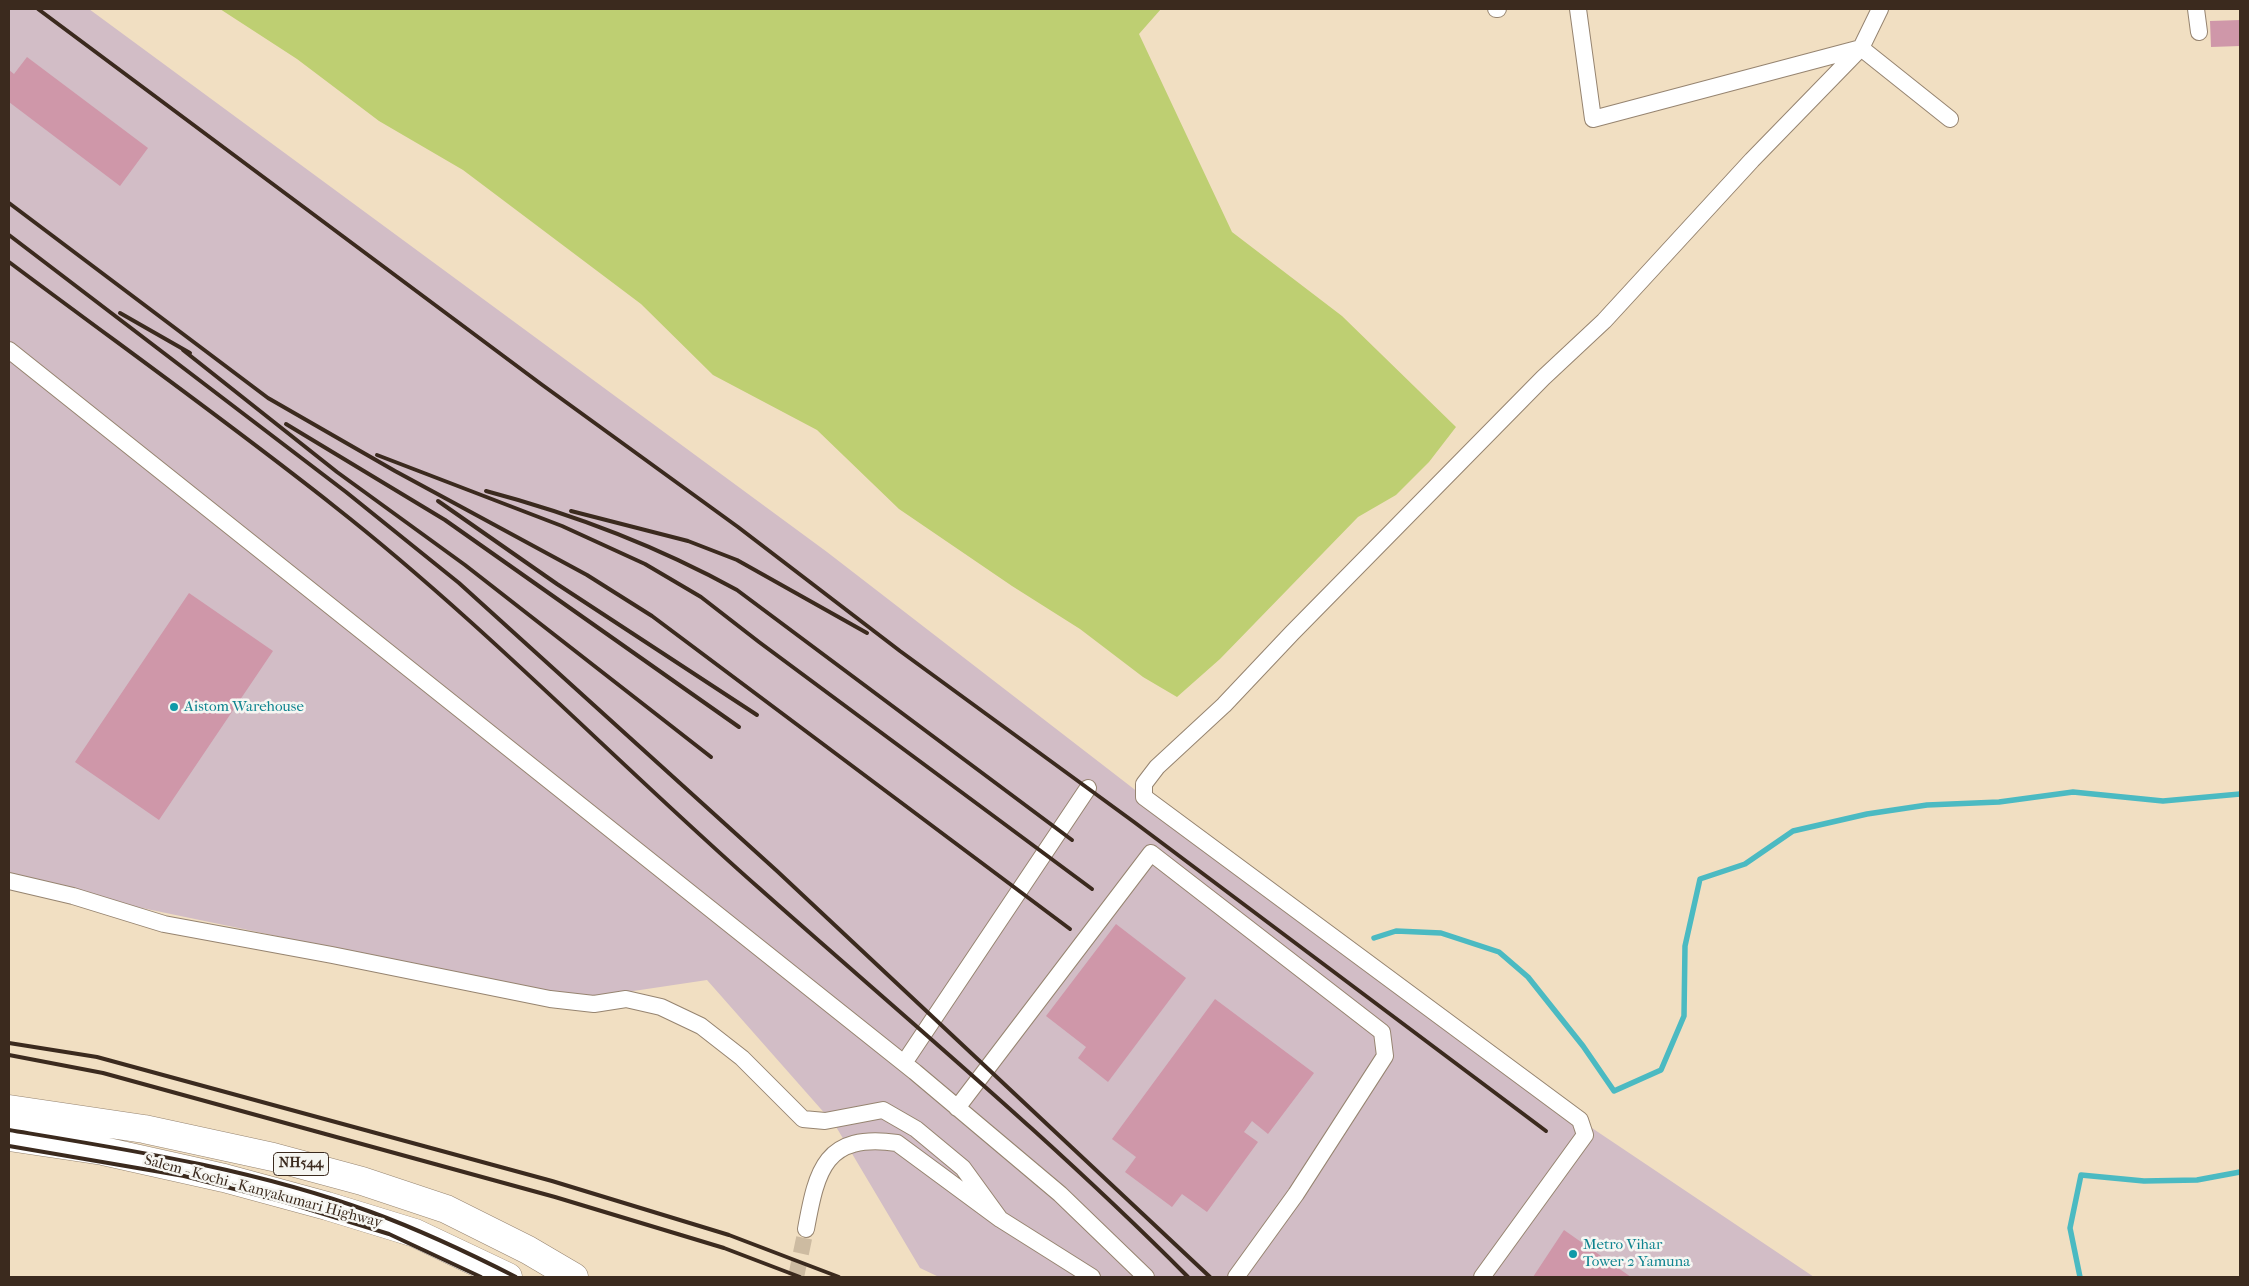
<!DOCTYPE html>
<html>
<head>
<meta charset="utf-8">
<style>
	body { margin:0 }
	#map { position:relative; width:2249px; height:1286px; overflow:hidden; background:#f1dfc2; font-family:"IM FELL French Canon",serif }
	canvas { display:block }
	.frame { position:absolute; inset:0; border:10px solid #3b2a1e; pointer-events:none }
</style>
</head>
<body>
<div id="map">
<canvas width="2249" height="1286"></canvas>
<div class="frame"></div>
</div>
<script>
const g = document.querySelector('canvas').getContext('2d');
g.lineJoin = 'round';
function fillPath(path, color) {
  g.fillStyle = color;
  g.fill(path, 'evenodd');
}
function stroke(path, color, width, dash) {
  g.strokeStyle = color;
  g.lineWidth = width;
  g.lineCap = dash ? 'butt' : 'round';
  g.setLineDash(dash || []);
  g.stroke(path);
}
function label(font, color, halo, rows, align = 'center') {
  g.font = font + ' "IM FELL French Canon",serif';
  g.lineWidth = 5;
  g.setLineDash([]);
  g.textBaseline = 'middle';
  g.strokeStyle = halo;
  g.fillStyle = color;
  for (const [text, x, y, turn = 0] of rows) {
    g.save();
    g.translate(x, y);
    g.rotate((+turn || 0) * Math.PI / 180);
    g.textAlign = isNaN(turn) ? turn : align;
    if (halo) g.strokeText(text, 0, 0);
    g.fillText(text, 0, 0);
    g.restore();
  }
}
const industrial = new Path2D(`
	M 9,9 L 89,9 L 827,552 L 1358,962 L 1580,1120 L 1814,1277 L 939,1277 L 920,1268 L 835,1125 L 707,980 L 580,999 L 89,897 L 9,872 Z`);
const green = new Path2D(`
	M 220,9 L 1161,9 L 1139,34 L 1232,232 L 1342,316 L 1456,427 L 1429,462 L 1396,495 L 1358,517 L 1220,659 L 1177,697 L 1143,677 L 1080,629 L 1012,586 L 899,509 L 817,430 L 713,375 L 641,304 L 463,170 L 379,121 L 297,59 Z`);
const stream = new Path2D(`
	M 1374,938 L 1396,931 L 1441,933 L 1499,952 L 1528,977 L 1583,1046 L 1614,1091 L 1661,1070 L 1684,1016 L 1685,946 L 1700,879 L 1745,864 L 1793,831 L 1867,814 L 1927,805 L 1999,802 L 2073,792 L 2163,801 L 2240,794
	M 2080,1277 L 2070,1228 L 2081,1175 L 2144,1181 L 2197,1180 L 2240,1172`);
const building = new Path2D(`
	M 2240,20 L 2240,46 L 2211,47 L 2210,21 Z
	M 27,57 L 148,148 L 120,186 L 9,102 L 9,70 L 14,74 Z
	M 189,593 L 273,651 L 159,820 L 75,762 Z
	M 1116,924 L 1186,978 L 1108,1082 L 1078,1058 L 1086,1047 L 1046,1016 Z
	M 1215,999 L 1314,1073 L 1268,1134 L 1252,1121 L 1244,1132 L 1258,1142 L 1207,1212 L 1182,1194 L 1172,1207 L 1125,1172 L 1136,1157 L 1112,1139 Z
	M 1564,1230 L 1631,1277 L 1533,1277 Z`);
const minorTunnel = new Path2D(`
	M 796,1277 L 806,1229`);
const minor = new Path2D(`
	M 1496,9 L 1498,9
	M 1578,9 L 1593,119 L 1861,48 L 1950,119
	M 2196,9 L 2199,32
	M 9,350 L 915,1072 L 1060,1194 L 1146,1277
	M 9,881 L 73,896 L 164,924 L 332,955 L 550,999 L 594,1004 L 626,999 L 661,1007 L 701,1026 L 742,1058 L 803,1119 L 825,1121 L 883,1110 L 916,1129 L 963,1168 L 1000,1219
	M 904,1063 L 1088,788
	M 957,1108 L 1151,853 L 1382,1032 L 1385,1056 L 1296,1194 L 1236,1277
	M 806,1229 C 817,1169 825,1133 897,1143 L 1000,1219 L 1092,1277
	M 1482,1277 L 1585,1135 L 1580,1120 L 1144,797 L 1144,784 L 1157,767 L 1224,705 L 1292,633 L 1543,378 L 1604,321 L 1752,160 L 1861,48 L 1880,9`);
const trunk = new Path2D(`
	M 9,1109 L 144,1129 L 273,1157 L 362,1181 L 446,1209 L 528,1250 L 574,1277
	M 9,1137 L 103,1151 L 224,1178 L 327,1206 L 415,1233 L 508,1277`);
const rail = new Path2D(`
	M 38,9 L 541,384 L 738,527 L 900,651 L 1134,822 L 1546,1131
	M 9,203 L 268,398 L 395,471 L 587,575 L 652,616 L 1070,929
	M 9,235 L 346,492 L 459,583 L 777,871 L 1210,1277
	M 9,262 C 117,343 228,422 334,506 C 484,624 616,762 759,888 C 903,1016 1052,1140 1188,1277
	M 120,313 L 190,353
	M 183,350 L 337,472 L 465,565 L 711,757
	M 286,424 L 445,520 L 739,727
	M 377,455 L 562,526 L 645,564 L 701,597 L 759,642 L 1092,889
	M 486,491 C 573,514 657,546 737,590 L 1072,840
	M 438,501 L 557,584 L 757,715
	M 571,511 L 688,541 L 737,560 L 867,633
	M 9,1043 L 97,1057 L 552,1181 L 729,1235 L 839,1277
	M 9,1055 L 103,1073 L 555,1197 L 724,1248 L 800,1277
	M 9,1130 C 130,1150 254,1169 371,1212 C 420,1230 469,1253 516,1277
	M 9,1146 L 184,1176 L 285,1202 L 389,1234 L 481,1277`);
const markers = [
	[174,707,5,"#0f9aa8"],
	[1573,1254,5,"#0f9aa8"]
];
const shields = [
	[301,1164,55]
];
const shieldNames = [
	["NH544",301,1164]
];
const cultureNames = [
	["Aistom Warehouse",184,707],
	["Metro Vihar",1583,1245],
	["Tower 2 Yamuna",1583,1262]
];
const streetNames = [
	["Salem - Kochi - Kanyakumari Highway",263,1192,15]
];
fillPath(industrial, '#d2bdc6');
fillPath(green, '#becf72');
stroke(stream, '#4bbac2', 5.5);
fillPath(building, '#cf97a9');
stroke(minorTunnel, '#cdbba1', 16, [16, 8]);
stroke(minor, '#968470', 18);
stroke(trunk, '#968470', 29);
stroke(minor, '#fff', 16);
stroke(trunk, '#fff', 28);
stroke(rail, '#3b2a1e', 4);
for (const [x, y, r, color] of markers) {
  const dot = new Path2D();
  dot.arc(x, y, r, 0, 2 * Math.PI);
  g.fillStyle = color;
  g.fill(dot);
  stroke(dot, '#f6f6f2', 2);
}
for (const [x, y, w] of shields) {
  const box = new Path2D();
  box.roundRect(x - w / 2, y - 11.5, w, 23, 4);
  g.fillStyle = '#f6f6f2';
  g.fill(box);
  stroke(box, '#3b2a1e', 1);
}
label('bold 14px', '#3b2a1e', null, shieldNames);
label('15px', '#0d838f', '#f6f6f2', cultureNames, 'left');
label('15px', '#3b2a1e', '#f6f6f2', streetNames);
</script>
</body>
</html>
